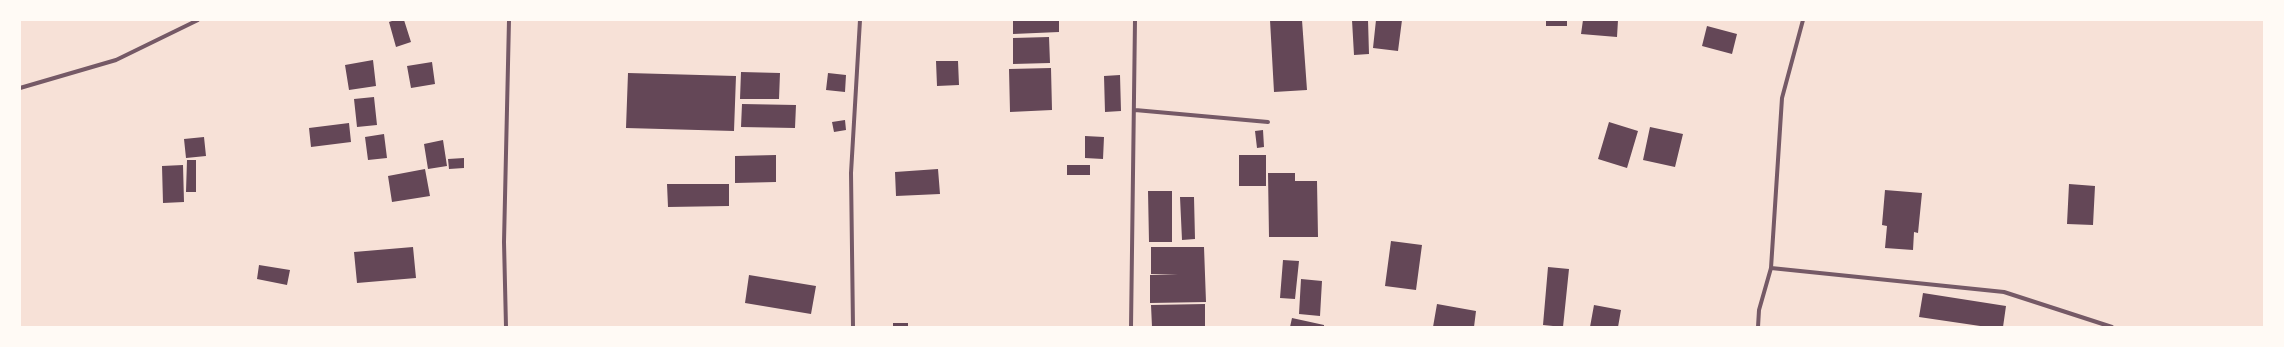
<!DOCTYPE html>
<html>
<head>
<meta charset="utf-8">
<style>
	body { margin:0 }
	#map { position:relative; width:2284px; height:347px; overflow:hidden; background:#f7e1d7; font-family:"PT Sans Narrow",sans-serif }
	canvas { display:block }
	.frame { position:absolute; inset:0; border:21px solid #fffaf5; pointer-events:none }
</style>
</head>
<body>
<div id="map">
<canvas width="2284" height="347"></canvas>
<div class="frame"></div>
</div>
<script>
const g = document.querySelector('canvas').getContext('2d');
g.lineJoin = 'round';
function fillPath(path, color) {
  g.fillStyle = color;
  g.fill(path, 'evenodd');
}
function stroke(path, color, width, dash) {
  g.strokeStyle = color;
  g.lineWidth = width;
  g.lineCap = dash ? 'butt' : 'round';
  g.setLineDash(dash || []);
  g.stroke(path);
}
const building = new Path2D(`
	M 395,20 L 404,20 L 411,42 L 396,47 L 389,22 Z
	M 1013,20 L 1059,20 L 1059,32 L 1013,34 Z
	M 1270,20 L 1302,20 L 1307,90 L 1274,92 Z
	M 1352,20 L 1368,20 L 1369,54 L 1354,55 Z
	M 1376,20 L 1402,20 L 1398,51 L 1373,48 Z
	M 1546,20 L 1567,20 L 1567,26 L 1546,26 Z
	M 1583,20 L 1618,20 L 1617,37 L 1581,34 Z
	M 1707,26 L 1737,34 L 1732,54 L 1702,46 Z
	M 1049,37 L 1050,63 L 1013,64 L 1013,38 Z
	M 373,60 L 376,86 L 349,90 L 345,65 Z
	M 936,61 L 958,61 L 959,85 L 937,86 Z
	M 432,62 L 435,84 L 411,88 L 407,66 Z
	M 1051,68 L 1052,110 L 1010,112 L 1009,69 Z
	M 741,72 L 780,73 L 779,99 L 740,99 Z
	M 628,73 L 736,76 L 734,131 L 626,128 Z
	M 828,73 L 846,75 L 845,92 L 826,90 Z
	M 1120,75 L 1121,111 L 1105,112 L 1104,76 Z
	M 374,97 L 377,125 L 357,127 L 354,99 Z
	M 742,104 L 796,105 L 795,128 L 741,127 Z
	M 845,120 L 846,130 L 834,132 L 832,122 Z
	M 1609,122 L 1638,131 L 1627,168 L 1598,159 Z
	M 349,123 L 351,142 L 311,147 L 309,128 Z
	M 1650,127 L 1683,134 L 1675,167 L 1643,160 Z
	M 1263,130 L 1264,147 L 1257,148 L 1255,131 Z
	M 384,134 L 387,158 L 368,160 L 365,137 Z
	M 1085,136 L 1104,137 L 1103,159 L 1085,158 Z
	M 204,137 L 206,156 L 186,158 L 184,139 Z
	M 443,140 L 447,166 L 428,169 L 424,144 Z
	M 776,155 L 776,182 L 735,183 L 735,156 Z
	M 1239,155 L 1266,155 L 1266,186 L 1239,186 Z
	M 464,158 L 464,168 L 449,169 L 448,159 Z
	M 187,160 L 196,160 L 196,192 L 186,192 Z
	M 183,165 L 184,202 L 163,203 L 162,166 Z
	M 1067,165 L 1090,165 L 1090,175 L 1067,175 Z
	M 425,169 L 430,196 L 392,202 L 388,176 Z
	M 938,169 L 940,194 L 896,196 L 895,172 Z
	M 1268,173 L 1295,173 L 1295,181 L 1317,181 L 1318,237 L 1269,237 Z
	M 667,184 L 729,184 L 729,206 L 668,207 Z
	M 2069,184 L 2095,186 L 2093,225 L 2067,224 Z
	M 1885,190 L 1922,193 L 1918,233 L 1914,232 L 1913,250 L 1885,248 L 1887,226 L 1882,225 Z
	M 1148,191 L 1172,191 L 1172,242 L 1149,242 Z
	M 1180,197 L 1194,197 L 1195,239 L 1182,240 Z
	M 1391,241 L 1422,245 L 1416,290 L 1385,286 Z
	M 413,247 L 416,278 L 357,283 L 354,252 Z
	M 1151,247 L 1204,247 L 1206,302 L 1150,303 L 1150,275 L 1178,274 L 1151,274 Z
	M 1283,260 L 1299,261 L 1295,299 L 1280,298 Z
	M 259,265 L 290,270 L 287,285 L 257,279 Z
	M 1548,267 L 1569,269 L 1563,327 L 1543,325 Z
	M 749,275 L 816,286 L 811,314 L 745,303 Z
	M 1301,279 L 1322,281 L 1320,316 L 1299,314 Z
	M 1923,293 L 2006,306 L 2003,327 L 1987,327 L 1919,317 Z
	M 1205,304 L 1205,327 L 1152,327 L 1151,305 Z
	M 1437,304 L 1476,311 L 1474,327 L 1433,327 Z
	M 1594,305 L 1621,310 L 1618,327 L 1590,327 Z
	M 1292,318 L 1324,325 L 1324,327 L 1290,327 Z
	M 893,323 L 908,323 L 908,327 L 893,327 Z`);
const minor = new Path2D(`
	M 20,88 L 116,60 L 198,20
	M 1135,110 L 1268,122
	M 1771,268 L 1782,98 L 1803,20
	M 506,327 L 504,242 L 509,20
	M 853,327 L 851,173 L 860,20
	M 1131,327 L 1135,20
	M 1758,327 L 1759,310 L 1771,268 L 2004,292 L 2112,327`);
fillPath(building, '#644757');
stroke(minor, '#755966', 4);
</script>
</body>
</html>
